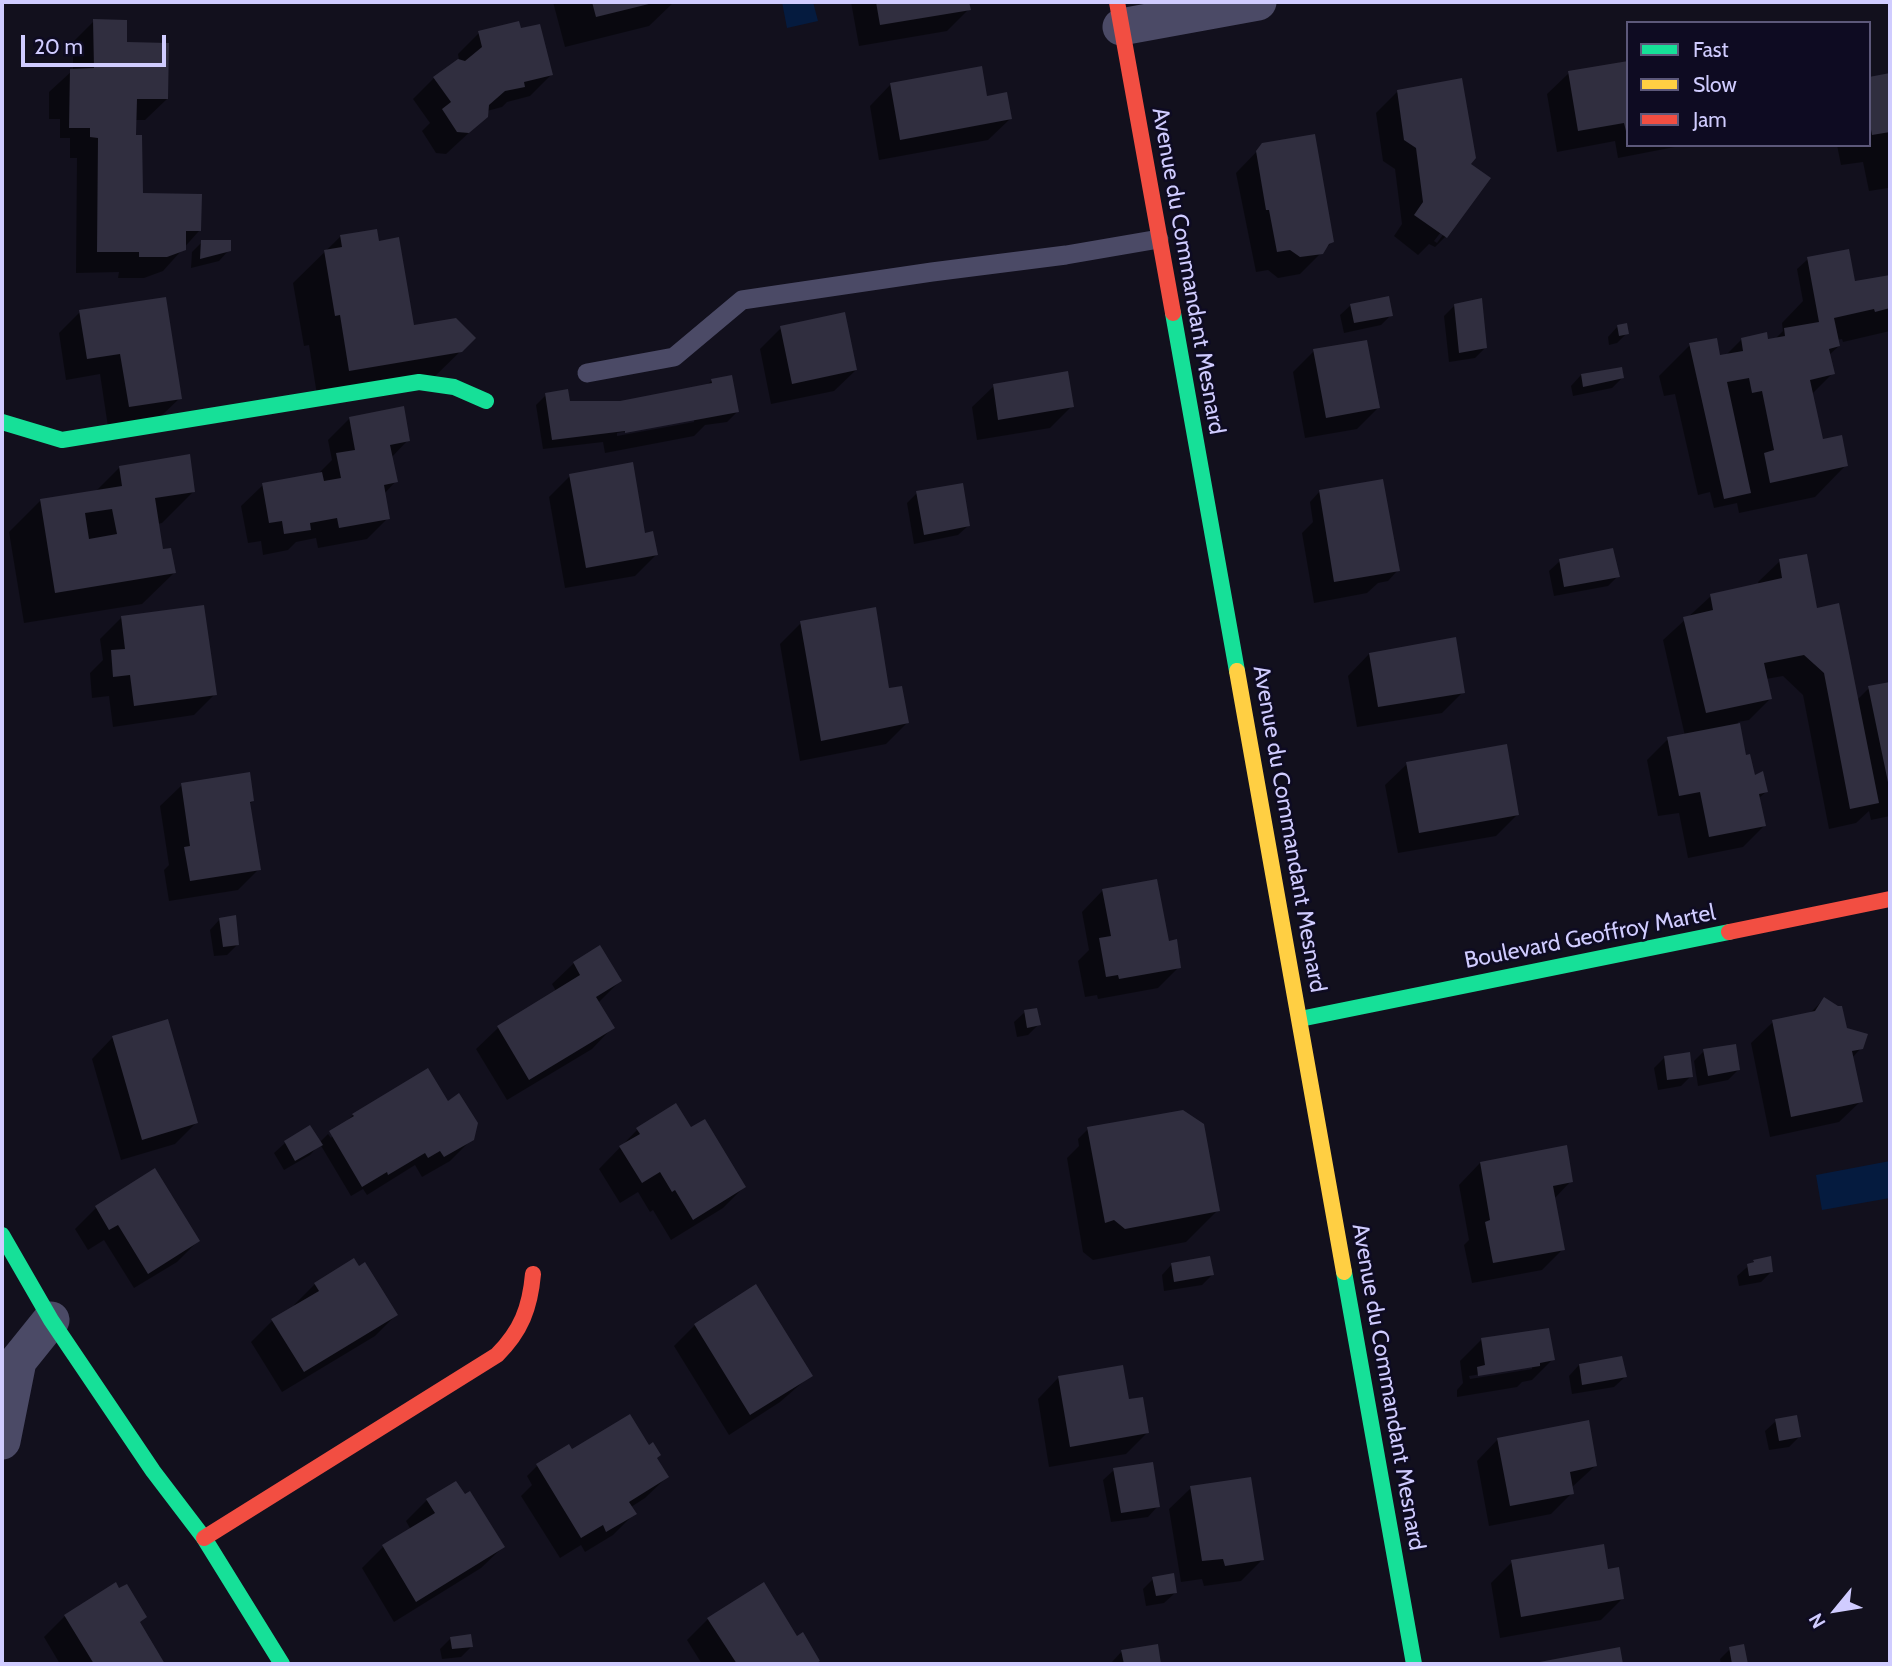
<!DOCTYPE html>
<html>
<head>
<meta charset="utf-8">
<style>
	body { margin:0 }
	#map { position:relative; width:1892px; height:1666px; overflow:hidden; background:#12101d; font-family:Cabin,sans-serif }
	canvas { display:block }
	.frame { position:absolute; inset:0; border:4px solid #d0ccff; pointer-events:none }
	.legend { position:absolute; left:1626px; top:21px; width:245px; height:126px; box-sizing:border-box; background:#0e0b22; border:2px solid #5c587a; margin:0; padding:9px 12px; list-style:none; font-size:21px; color:#d0ccff }
	.legend li { display:flex; align-items:center; gap:14px; height:35px }
	.legend b { width:35px; border:2px solid #5c587a }
	.north { position:absolute; left:1801px; top:1575px; width:70px; height:70px; -webkit-text-stroke:5px #0e0b22; paint-order:stroke; rotate:240deg; font-size:19px; font-weight:700; line-height:28px; text-align:center; color:#d0ccff }
	.north::after { content:''; display:block; margin:auto; width:24px; height:32px; background:#d0ccff; clip-path:polygon(50% 0,100% 100%,50% 72%,0 100%) }
	.scale { position:absolute; left:21px; top:35px; width:145px; height:32px; box-sizing:border-box; border:4px solid #d0ccff; border-top:0; padding-left:9px; font-size:21px; line-height:24px; white-space:nowrap; color:#d0ccff; -webkit-text-stroke:5px #0e0b22; paint-order:stroke }
</style>
</head>
<body>
<div id="map">
<canvas width="1892" height="1666"></canvas>
<div class="frame"></div>
<ul class="legend">
<li><b style="height:9px;background:#16e098"></b>Fast</li>
<li><b style="height:9px;background:#ffcf43"></b>Slow</li>
<li><b style="height:9px;background:#f24e42"></b>Jam</li>
</ul>
<div class="north">N</div>
<div class="scale">20 m</div>
</div>
<script>
const g = document.querySelector('canvas').getContext('2d');
g.lineJoin = 'round';
function fillPath(path, color) {
  g.fillStyle = color;
  g.fill(path, 'evenodd');
}
function stroke(path, color, width, dash) {
  g.strokeStyle = color;
  g.lineWidth = width;
  g.lineCap = dash ? 'butt' : 'round';
  g.setLineDash(dash || []);
  g.stroke(path);
}
function label(font, color, halo, rows, align = 'center') {
  g.font = font + ' Cabin,sans-serif';
  g.lineWidth = 5;
  g.setLineDash([]);
  g.textBaseline = 'middle';
  g.strokeStyle = halo;
  g.fillStyle = color;
  for (const [text, x, y, turn = 0] of rows) {
    g.save();
    g.translate(x, y);
    g.rotate((+turn || 0) * Math.PI / 180);
    g.textAlign = isNaN(turn) ? turn : align;
    if (halo) g.strokeText(text, 0, 0);
    g.fillText(text, 0, 0);
    g.restore();
  }
}
const water = new Path2D(`
	M 782,2 L 813,2 L 818,21 L 787,28 Z
	M 1890,1161 L 1890,1198 L 1822,1210 L 1816,1175 Z`);
const shadow = new Path2D(`
	M 553,2 L 674,2 L 649,26 L 565,47 Z
	M 851,2 L 967,2 L 969,9 L 947,31 L 859,46 Z
	M 94,21 L 125,44 L 167,99 L 145,120 L 135,120 L 134,137 L 141,195 L 199,231 L 163,271 L 144,278 L 118,278 L 119,272 L 76,273 L 77,158 L 70,158 L 70,138 L 60,138 L 60,119 L 49,119 L 49,92 L 73,70 L 73,42 Z
	M 520,30 L 551,75 L 530,96 L 507,102 L 502,107 L 487,111 L 486,117 L 446,154 L 436,153 L 422,131 L 430,123 L 413,99 L 434,78 L 459,60 L 458,54 L 479,33 Z
	M 1628,61 L 1628,145 L 1685,145 L 1618,158 L 1615,141 L 1557,152 L 1547,94 L 1569,73 Z
	M 1890,75 L 1890,201 L 1888,188 L 1869,191 L 1863,162 L 1841,165 L 1837,145 L 1869,145 L 1869,78 Z
	M 891,84 L 985,98 L 1010,119 L 988,140 L 879,160 L 870,106 Z
	M 1397,92 L 1468,164 L 1488,178 L 1445,237 L 1435,247 L 1429,244 L 1418,255 L 1394,236 L 1402,224 L 1395,169 L 1383,161 L 1376,113 ZM 1441,232 L 1445,232 L 1437,243 L 1434,241 Z
	M 1263,145 L 1332,242 L 1300,274 L 1278,278 L 1268,270 L 1256,272 L 1236,173 Z
	M 341,236 L 378,243 L 412,327 L 474,338 L 428,383 L 318,401 L 309,345 L 304,346 L 293,283 Z
	M 202,242 L 229,250 L 219,261 L 191,268 L 192,252 Z
	M 1808,259 L 1849,284 L 1890,277 L 1890,331 L 1843,342 L 1842,339 L 1837,340 L 1839,346 L 1829,355 L 1833,373 L 1811,395 L 1821,441 L 1846,465 L 1815,497 L 1739,513 L 1737,503 L 1714,508 L 1710,492 L 1698,495 L 1675,394 L 1664,396 L 1659,376 L 1690,345 L 1719,357 L 1725,356 L 1742,339 L 1775,339 L 1783,331 L 1782,323 L 1803,301 L 1797,269 Z
	M 1351,305 L 1391,315 L 1381,325 L 1344,333 L 1340,315 Z
	M 1455,305 L 1485,348 L 1475,358 L 1449,362 L 1444,316 Z
	M 80,312 L 180,398 L 158,419 L 108,427 L 100,374 L 66,380 L 59,333 Z
	M 1618,326 L 1627,333 L 1617,343 L 1609,345 L 1608,337 Z
	M 781,328 L 856,370 L 834,391 L 771,404 L 760,349 Z
	M 1314,351 L 1378,408 L 1357,429 L 1305,438 L 1293,372 Z
	M 1581,375 L 1622,378 L 1612,388 L 1573,396 L 1571,386 Z
	M 712,380 L 737,412 L 727,422 L 705,425 L 694,436 L 605,453 L 603,442 L 543,449 L 536,405 L 546,395 L 568,403 L 619,403 L 706,386 ZM 694,418 L 694,422 L 617,436 L 617,433 Z
	M 994,386 L 1072,406 L 1050,428 L 977,440 L 972,407 Z
	M 350,418 L 408,440 L 391,458 L 396,481 L 384,494 L 388,518 L 367,539 L 318,548 L 316,538 L 296,542 L 288,550 L 263,555 L 261,541 L 248,543 L 241,506 L 263,485 L 317,475 L 332,460 L 328,440 Z
	M 120,467 L 194,491 L 162,523 L 157,524 L 162,551 L 174,573 L 142,604 L 24,623 L 9,532 L 41,500 L 95,492 Z
	M 570,476 L 644,535 L 656,555 L 635,576 L 565,588 L 549,497 Z
	M 1320,491 L 1398,570 L 1388,581 L 1378,583 L 1367,593 L 1314,603 L 1302,533 L 1313,522 L 1310,502 Z
	M 917,493 L 969,525 L 958,535 L 914,544 L 907,503 Z
	M 1560,561 L 1618,576 L 1608,586 L 1554,596 L 1549,571 Z
	M 1780,561 L 1816,610 L 1857,700 L 1869,688 L 1890,684 L 1890,816 L 1871,820 L 1869,811 L 1856,823 L 1829,829 L 1803,695 L 1783,676 L 1766,679 L 1770,699 L 1749,720 L 1738,722 L 1745,757 L 1753,777 L 1766,792 L 1758,799 L 1764,826 L 1743,847 L 1688,858 L 1679,813 L 1658,816 L 1647,760 L 1668,739 L 1685,736 L 1663,640 L 1711,596 L 1759,585 L 1758,582 Z
	M 121,618 L 215,694 L 194,715 L 113,727 L 109,696 L 92,698 L 90,673 L 103,660 L 100,639 Z
	M 801,623 L 888,690 L 907,723 L 886,744 L 800,761 L 780,644 Z
	M 1369,654 L 1463,692 L 1442,713 L 1357,727 L 1348,676 Z
	M 1407,764 L 1517,815 L 1496,836 L 1398,853 L 1385,785 Z
	M 182,785 L 253,801 L 249,804 L 259,869 L 238,890 L 169,901 L 164,870 L 169,865 L 160,806 Z
	M 1103,890 L 1167,943 L 1179,967 L 1158,988 L 1098,999 L 1097,995 L 1085,997 L 1078,961 L 1089,950 L 1082,912 Z
	M 220,919 L 237,945 L 227,955 L 214,956 L 210,930 Z
	M 600,948 L 620,981 L 598,1003 L 613,1027 L 592,1049 L 507,1100 L 476,1049 L 498,1028 L 556,991 L 552,984 L 574,963 Z
	M 1824,999 L 1861,1048 L 1852,1058 L 1861,1101 L 1839,1122 L 1770,1137 L 1751,1043 L 1773,1022 L 1809,1014 Z
	M 1025,1012 L 1039,1024 L 1028,1035 L 1017,1037 L 1014,1022 Z
	M 113,1037 L 196,1123 L 175,1144 L 121,1160 L 92,1059 Z
	M 1704,1051 L 1739,1069 L 1728,1080 L 1698,1086 L 1694,1061 Z
	M 1664,1058 L 1691,1076 L 1681,1086 L 1658,1090 L 1654,1068 Z
	M 447,1103 L 472,1139 L 450,1161 L 422,1177 L 415,1165 L 367,1195 L 363,1189 L 351,1196 L 320,1144 L 310,1155 L 284,1170 L 274,1153 L 285,1143 L 310,1127 L 319,1143 L 328,1134 L 331,1138 L 333,1135 L 330,1132 L 344,1124 L 353,1115 Z
	M 690,1129 L 744,1187 L 723,1208 L 671,1240 L 653,1210 L 650,1212 L 638,1192 L 620,1203 L 599,1169 L 637,1130 Z
	M 1088,1129 L 1218,1210 L 1186,1242 L 1093,1260 L 1083,1252 L 1067,1158 L 1079,1146 L 1078,1139 Z
	M 1480,1163 L 1571,1181 L 1554,1199 L 1563,1249 L 1542,1270 L 1472,1283 L 1464,1245 L 1469,1240 L 1459,1185 Z
	M 155,1171 L 198,1241 L 177,1262 L 134,1288 L 104,1240 L 88,1250 L 75,1229 L 96,1208 Z
	M 1754,1261 L 1772,1271 L 1761,1282 L 1739,1286 L 1737,1276 Z
	M 1172,1264 L 1212,1275 L 1202,1285 L 1164,1291 L 1162,1275 Z
	M 315,1284 L 396,1315 L 375,1336 L 282,1392 L 251,1342 L 272,1321 L 295,1307 L 294,1305 Z
	M 695,1325 L 811,1375 L 780,1402 L 729,1435 L 674,1346 Z
	M 1481,1340 L 1553,1359 L 1532,1380 L 1522,1382 L 1517,1387 L 1457,1397 L 1457,1390 L 1463,1383 L 1460,1361 ZM 1532,1366 L 1532,1369 L 1470,1379 L 1469,1376 Z
	M 1579,1365 L 1625,1377 L 1614,1387 L 1572,1394 L 1569,1376 Z
	M 1059,1377 L 1127,1401 L 1147,1433 L 1126,1454 L 1049,1467 L 1038,1399 Z
	M 1776,1421 L 1799,1437 L 1789,1447 L 1769,1450 L 1765,1431 Z
	M 1498,1439 L 1595,1466 L 1571,1488 L 1572,1493 L 1551,1514 L 1489,1526 L 1477,1461 Z
	M 571,1452 L 655,1458 L 667,1477 L 645,1498 L 631,1507 L 635,1513 L 613,1535 L 585,1552 L 581,1545 L 560,1558 L 521,1496 L 532,1485 L 527,1476 L 537,1466 Z
	M 1114,1470 L 1158,1506 L 1148,1517 L 1111,1522 L 1103,1480 Z
	M 1191,1488 L 1262,1560 L 1241,1581 L 1204,1586 L 1202,1579 L 1181,1582 L 1169,1509 Z
	M 464,1496 L 503,1547 L 481,1568 L 394,1622 L 362,1568 L 383,1547 L 411,1530 L 406,1521 L 427,1500 Z
	M 1512,1562 L 1607,1571 L 1622,1599 L 1601,1620 L 1500,1638 L 1491,1583 Z
	M 1153,1579 L 1175,1593 L 1164,1603 L 1146,1606 L 1143,1589 Z
	M 65,1616 L 138,1623 L 163,1664 L 60,1664 L 44,1637 Z
	M 708,1619 L 797,1639 L 818,1661 L 815,1664 L 702,1664 L 687,1640 Z
	M 451,1638 L 471,1647 L 461,1657 L 442,1659 L 440,1649 Z
	M 1156,1646 L 1159,1664 L 1112,1664 L 1112,1662 L 1122,1651 Z
	M 1743,1646 L 1746,1664 L 1721,1664 L 1720,1659 L 1730,1649 Z`);
const building = new Path2D(`
	M 592,2 L 653,2 L 653,3 L 596,17 Z
	M 876,2 L 969,2 L 971,10 L 880,25 Z
	M 93,19 L 127,20 L 127,42 L 169,43 L 168,99 L 137,99 L 136,135 L 142,135 L 143,193 L 202,194 L 201,231 L 186,231 L 186,250 L 167,257 L 139,257 L 139,252 L 97,252 L 98,138 L 90,137 L 90,128 L 69,128 L 70,69 L 94,68 Z
	M 519,21 L 521,28 L 540,24 L 553,75 L 524,82 L 525,87 L 505,91 L 489,105 L 488,117 L 469,133 L 457,132 L 442,109 L 451,102 L 433,77 L 458,59 L 465,61 L 482,47 L 478,31 Z
	M 1628,61 L 1628,139 L 1624,123 L 1578,131 L 1568,71 Z
	M 982,66 L 987,96 L 1007,92 L 1012,119 L 900,140 L 890,83 Z
	M 1890,73 L 1890,132 L 1872,135 L 1869,119 L 1869,77 Z
	M 1462,78 L 1476,158 L 1471,164 L 1491,178 L 1447,238 L 1414,215 L 1423,202 L 1416,148 L 1404,140 L 1397,90 Z
	M 1315,134 L 1334,242 L 1329,244 L 1323,254 L 1300,257 L 1290,250 L 1277,252 L 1269,210 L 1266,210 L 1256,151 L 1262,143 Z
	M 377,229 L 379,241 L 399,237 L 414,325 L 456,318 L 476,338 L 462,352 L 349,371 L 340,315 L 335,316 L 324,250 L 342,247 L 340,235 Z
	M 201,240 L 231,240 L 231,251 L 200,259 Z
	M 1849,249 L 1855,281 L 1890,275 L 1890,308 L 1875,312 L 1874,309 L 1834,318 L 1840,346 L 1829,349 L 1835,374 L 1810,380 L 1823,439 L 1842,435 L 1848,466 L 1770,483 L 1764,453 L 1774,450 L 1762,391 L 1752,393 L 1749,378 L 1727,382 L 1751,493 L 1724,499 L 1689,343 L 1717,338 L 1720,355 L 1743,351 L 1741,338 L 1767,332 L 1768,339 L 1785,336 L 1784,328 L 1819,322 L 1807,257 Z
	M 1389,296 L 1393,316 L 1354,323 L 1350,304 Z
	M 166,297 L 182,399 L 129,407 L 120,354 L 87,359 L 79,310 Z
	M 1482,298 L 1487,348 L 1459,353 L 1454,304 Z
	M 845,312 L 857,370 L 792,384 L 780,326 Z
	M 1627,323 L 1629,334 L 1619,336 L 1617,325 Z
	M 1367,340 L 1380,408 L 1326,418 L 1313,349 Z
	M 1622,367 L 1624,378 L 1583,387 L 1581,374 Z
	M 1068,371 L 1074,407 L 998,420 L 993,384 Z
	M 732,375 L 739,412 L 625,433 L 625,431 L 552,440 L 545,393 L 568,389 L 570,401 L 620,401 L 712,383 L 711,379 Z
	M 404,406 L 410,441 L 390,445 L 398,482 L 384,485 L 390,519 L 339,528 L 337,518 L 310,523 L 311,530 L 284,534 L 282,521 L 269,523 L 262,483 L 322,472 L 324,481 L 341,478 L 336,453 L 355,450 L 349,417 Z
	M 190,454 L 195,492 L 155,498 L 163,549 L 171,548 L 176,573 L 55,593 L 40,499 L 122,486 L 119,466 ZM 112,509 L 117,534 L 89,539 L 85,513 Z
	M 633,462 L 645,533 L 653,531 L 658,555 L 586,568 L 569,474 Z
	M 1383,479 L 1400,571 L 1334,582 L 1319,490 Z
	M 963,483 L 970,526 L 924,535 L 916,491 Z
	M 1613,548 L 1620,577 L 1564,587 L 1559,559 Z
	M 1807,554 L 1817,608 L 1839,603 L 1879,803 L 1850,809 L 1824,673 L 1804,655 L 1764,663 L 1772,699 L 1706,713 L 1683,617 L 1713,610 L 1710,594 L 1782,578 L 1779,559 Z
	M 204,605 L 217,695 L 134,706 L 130,675 L 113,677 L 111,650 L 125,649 L 121,616 Z
	M 876,607 L 889,688 L 902,686 L 909,723 L 821,741 L 800,621 Z
	M 1456,637 L 1465,693 L 1378,707 L 1369,653 Z
	M 1890,682 L 1890,787 L 1889,787 L 1868,686 Z
	M 1740,723 L 1746,755 L 1750,754 L 1755,775 L 1763,771 L 1768,792 L 1759,794 L 1766,826 L 1709,837 L 1700,792 L 1679,796 L 1667,737 Z
	M 1507,744 L 1519,815 L 1419,833 L 1406,762 Z
	M 250,772 L 254,801 L 250,802 L 261,870 L 190,881 L 184,847 L 190,846 L 181,783 Z
	M 1157,879 L 1169,941 L 1177,939 L 1181,968 L 1119,979 L 1118,975 L 1106,977 L 1099,938 L 1111,936 L 1102,889 Z
	M 236,915 L 239,945 L 223,947 L 219,918 Z
	M 600,945 L 622,981 L 596,997 L 615,1028 L 529,1080 L 497,1026 L 580,975 L 573,962 Z
	M 1824,997 L 1838,1006 L 1842,1006 L 1847,1028 L 1868,1034 L 1863,1049 L 1852,1051 L 1863,1102 L 1791,1117 L 1772,1020 L 1815,1011 Z
	M 1037,1008 L 1041,1025 L 1027,1028 L 1024,1010 Z
	M 168,1019 L 198,1123 L 142,1140 L 112,1036 Z
	M 1736,1044 L 1740,1070 L 1708,1076 L 1703,1049 Z
	M 1690,1052 L 1693,1077 L 1667,1080 L 1664,1056 Z
	M 428,1068 L 448,1101 L 459,1093 L 478,1123 L 474,1140 L 444,1157 L 440,1151 L 428,1158 L 425,1153 L 388,1175 L 387,1172 L 362,1187 L 329,1131 L 354,1116 L 352,1114 Z
	M 676,1103 L 691,1127 L 705,1119 L 746,1187 L 693,1220 L 675,1190 L 672,1192 L 660,1172 L 642,1183 L 619,1146 L 640,1134 L 636,1128 Z
	M 1183,1110 L 1204,1124 L 1220,1211 L 1125,1229 L 1114,1220 L 1105,1223 L 1087,1127 Z
	M 310,1125 L 323,1145 L 295,1161 L 284,1141 Z
	M 1567,1145 L 1573,1182 L 1553,1186 L 1565,1250 L 1493,1263 L 1485,1222 L 1490,1220 L 1480,1162 Z
	M 155,1168 L 200,1241 L 148,1274 L 118,1225 L 109,1230 L 95,1206 Z
	M 1210,1256 L 1214,1275 L 1174,1282 L 1171,1263 Z
	M 1771,1256 L 1773,1272 L 1749,1276 L 1747,1264 L 1754,1262 L 1753,1260 Z
	M 354,1258 L 359,1266 L 365,1262 L 398,1315 L 304,1372 L 271,1319 L 319,1291 L 314,1283 Z
	M 756,1284 L 813,1376 L 750,1415 L 694,1324 Z
	M 1549,1328 L 1555,1360 L 1540,1363 L 1540,1366 L 1478,1376 L 1477,1367 L 1485,1365 L 1481,1338 Z
	M 1622,1356 L 1627,1377 L 1582,1385 L 1579,1364 Z
	M 1123,1365 L 1129,1399 L 1143,1397 L 1149,1433 L 1070,1447 L 1058,1376 Z
	M 630,1414 L 649,1445 L 653,1442 L 661,1455 L 657,1458 L 669,1477 L 629,1502 L 637,1514 L 606,1532 L 603,1525 L 581,1538 L 536,1464 L 569,1444 L 572,1449 Z
	M 1797,1415 L 1801,1437 L 1779,1441 L 1775,1419 Z
	M 1589,1420 L 1597,1466 L 1570,1472 L 1574,1494 L 1510,1506 L 1497,1438 Z
	M 1153,1462 L 1160,1507 L 1121,1513 L 1113,1468 Z
	M 1251,1477 L 1264,1560 L 1225,1566 L 1223,1559 L 1202,1561 L 1190,1486 Z
	M 456,1481 L 465,1494 L 470,1491 L 505,1547 L 416,1602 L 382,1545 L 435,1513 L 426,1499 Z
	M 1604,1544 L 1608,1569 L 1619,1567 L 1624,1599 L 1521,1617 L 1511,1560 Z
	M 1174,1573 L 1177,1593 L 1156,1596 L 1152,1577 Z
	M 116,1582 L 119,1588 L 127,1584 L 147,1617 L 140,1622 L 165,1664 L 94,1664 L 64,1615 Z
	M 764,1582 L 797,1636 L 803,1632 L 820,1661 L 815,1664 L 737,1664 L 707,1618 Z
	M 471,1634 L 473,1647 L 452,1649 L 450,1637 Z
	M 1158,1644 L 1161,1664 L 1124,1664 L 1121,1650 Z
	M 1744,1644 L 1748,1664 L 1732,1664 L 1729,1647 Z
	M 1620,1647 L 1623,1664 L 1534,1664 L 1534,1663 Z`);
const lane = new Path2D(`
	M 587,373 L 674,357 L 742,300 L 932,272 L 1066,255 L 1159,239`);
const street = new Path2D(`
	M 1121,27 L 1258,2
	M 2,1441 L 18,1361 L 51,1320`);
const fast = new Path2D(`
	M 1173,313 L 1237,671
	M 2,422 L 62,440 L 419,382 L 454,387 L 486,401
	M 1300,1019 L 1729,932
	M 2,1235 L 51,1320 L 153,1471 L 204,1538 L 282,1664
	M 1344,1272 L 1414,1664`);
const slow = new Path2D(`
	M 1237,671 L 1344,1272`);
const jam = new Path2D(`
	M 1117,2 L 1173,313
	M 1729,932 L 1890,899
	M 204,1538 L 497,1355 C 521,1331 530,1308 533,1274`);
const streetNames = [
	["Avenue du Commandant Mesnard",1188,271,80],
	["Avenue du Commandant Mesnard",1289,829,80],
	["Boulevard Geoffroy Martel",1590,937,-11],
	["Avenue du Commandant Mesnard",1388,1387,80]
];
fillPath(water, '#051b3f');
fillPath(shadow, '#0007');
fillPath(building, '#302e3f');
stroke(lane, '#4b4a66', 19);
stroke(street, '#4b4a66', 37);
stroke(fast, '#16e098', 16);
stroke(slow, '#ffcf43', 16);
stroke(jam, '#f24e42', 16);
label('23px', '#d0ccff', '#0e0b22', streetNames);
</script>
</body>
</html>
